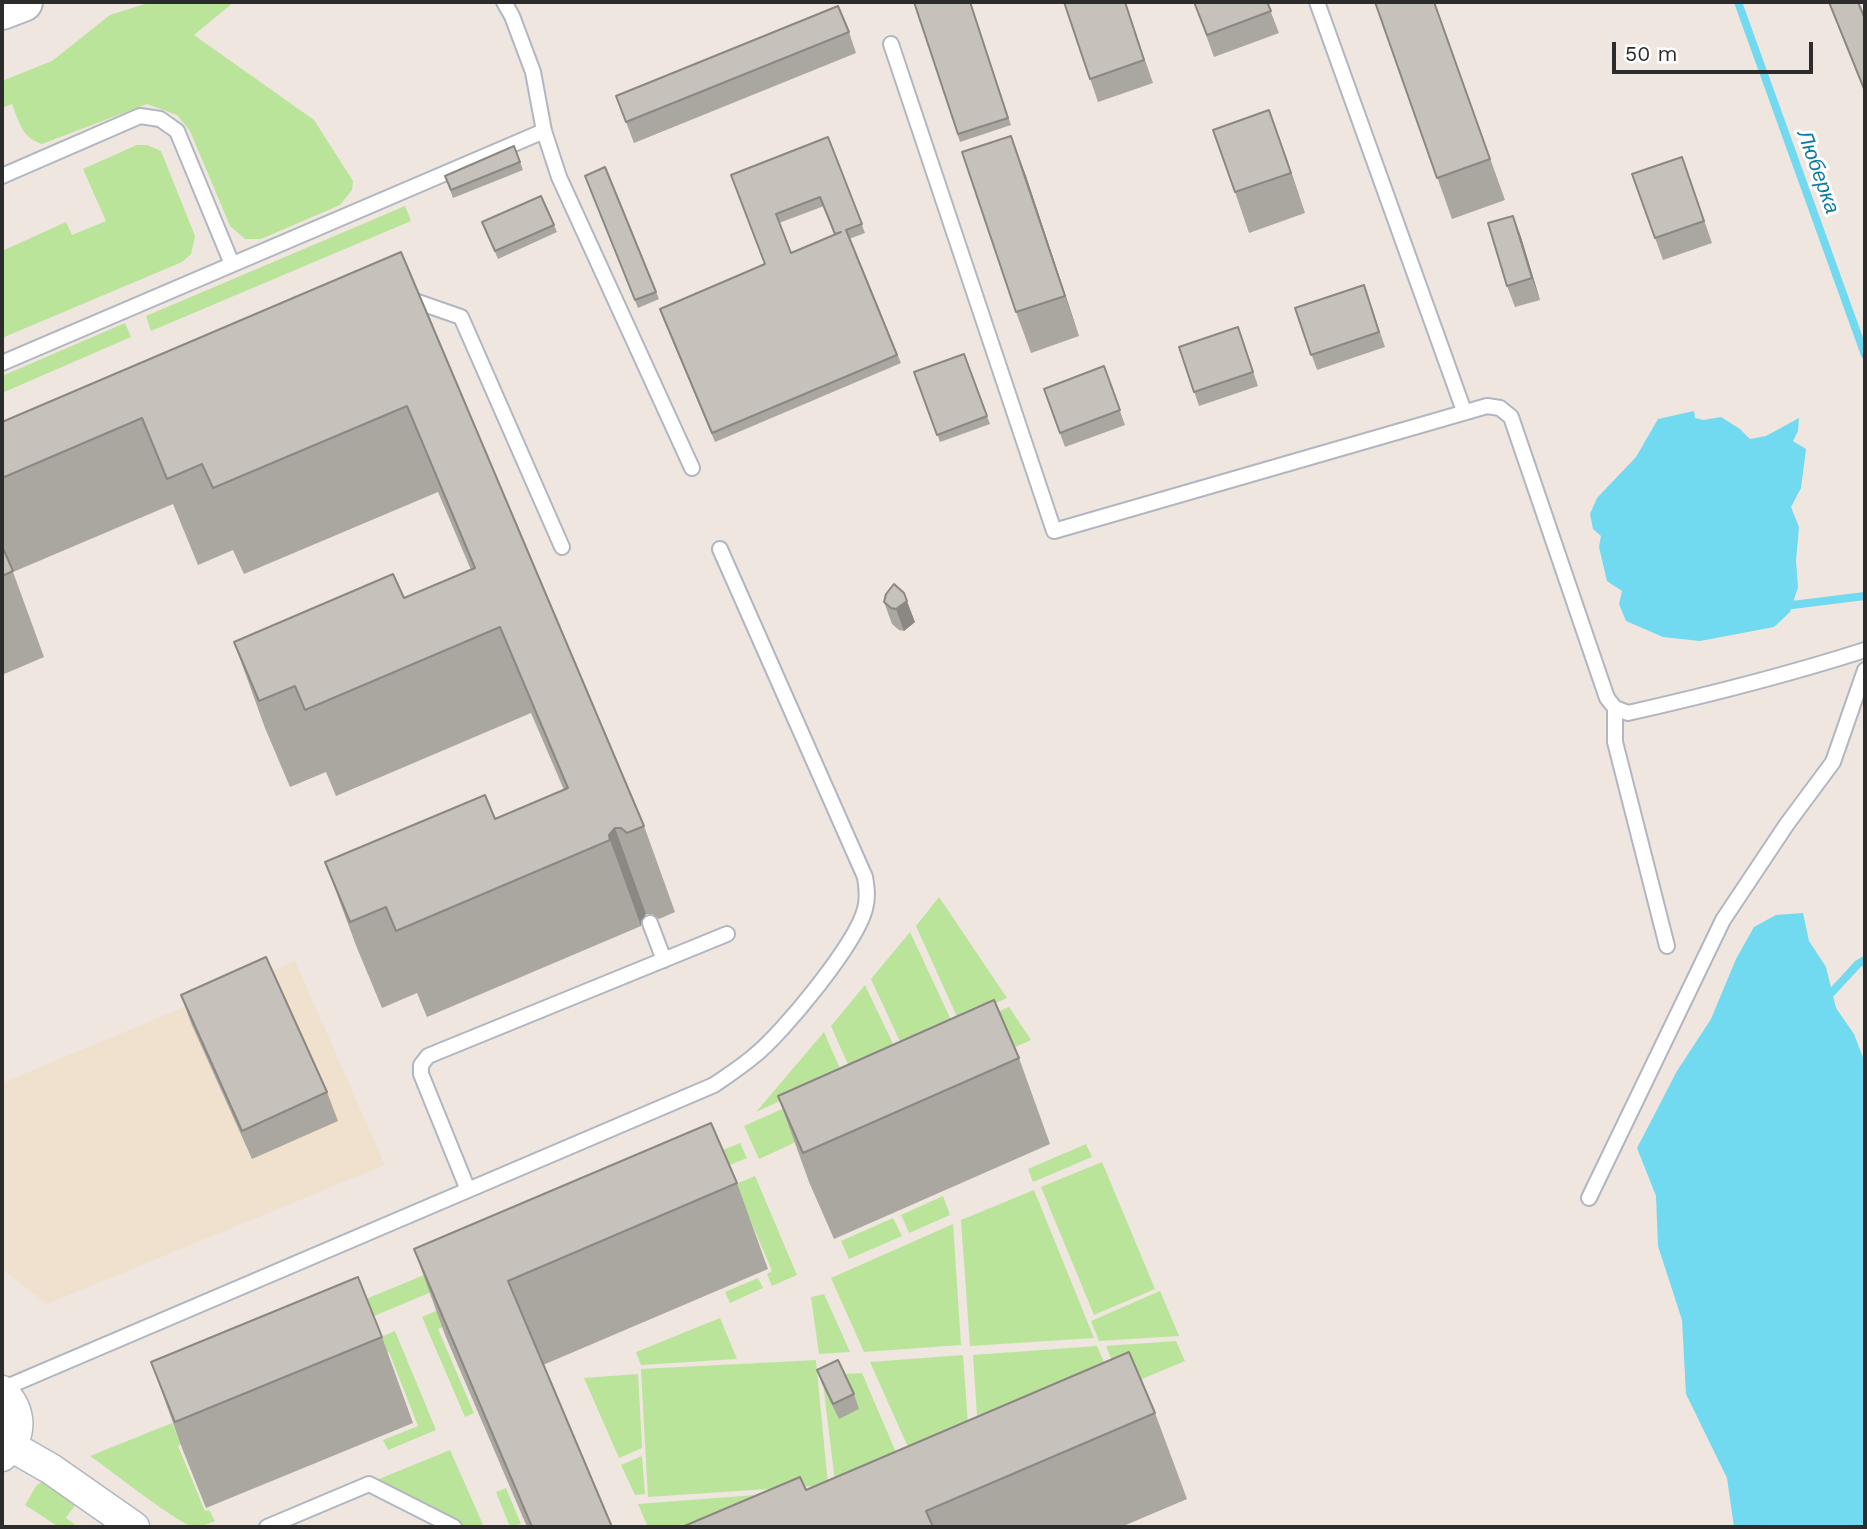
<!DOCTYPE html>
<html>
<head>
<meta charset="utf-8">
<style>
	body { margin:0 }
	#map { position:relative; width:1867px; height:1529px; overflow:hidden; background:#eee6df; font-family:"Work Sans",sans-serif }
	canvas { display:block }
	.frame { position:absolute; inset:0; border:4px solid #2c2c2c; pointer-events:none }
	.scale { position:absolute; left:1612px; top:42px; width:201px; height:32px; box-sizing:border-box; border:4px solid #2c2c2c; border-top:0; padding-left:9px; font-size:21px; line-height:24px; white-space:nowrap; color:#2c2c2c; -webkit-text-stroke:5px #fff; paint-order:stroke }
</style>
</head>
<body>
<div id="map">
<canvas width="1867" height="1529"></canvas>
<div class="frame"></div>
<div class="scale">50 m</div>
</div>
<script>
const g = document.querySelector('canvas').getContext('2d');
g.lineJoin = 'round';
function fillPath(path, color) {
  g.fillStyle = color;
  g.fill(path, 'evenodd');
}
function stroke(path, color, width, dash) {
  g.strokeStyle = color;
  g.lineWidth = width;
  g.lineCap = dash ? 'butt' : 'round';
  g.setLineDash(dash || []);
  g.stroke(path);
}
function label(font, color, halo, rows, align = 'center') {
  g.font = font + ' "Work Sans",sans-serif';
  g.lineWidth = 6;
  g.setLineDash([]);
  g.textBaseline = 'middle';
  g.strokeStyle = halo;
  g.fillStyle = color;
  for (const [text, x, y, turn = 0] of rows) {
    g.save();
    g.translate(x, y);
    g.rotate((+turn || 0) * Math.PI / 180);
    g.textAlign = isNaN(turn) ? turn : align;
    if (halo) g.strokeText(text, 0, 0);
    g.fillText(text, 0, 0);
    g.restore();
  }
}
const education = new Path2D(`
	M 295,961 L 385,1165 L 47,1304 L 2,1269 L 2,1083 Z`);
const green = new Path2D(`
	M 151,2 L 234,2 L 194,35 L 314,120 L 353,181 L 352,190 L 340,205 L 261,239 L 245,239 L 230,226 L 190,131 L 177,115 L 147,104 L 42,144 C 22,138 19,122 12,104 L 2,108 L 2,81 L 52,61 L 110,15 Z
	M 137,145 L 147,145 L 161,151 L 195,236 L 191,254 L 182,262 L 2,338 L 2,251 L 66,222 L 72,235 L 106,221 L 83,169 Z
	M 405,206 L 411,221 L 151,331 L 146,316 Z
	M 125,323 L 131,337 L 2,393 L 2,376 Z
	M 939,897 L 1007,998 L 958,1019 L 916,926 Z
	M 910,932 L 952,1022 L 902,1046 L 871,979 Z
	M 865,985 L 895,1048 L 850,1069 L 831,1026 Z
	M 1009,1007 L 1031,1040 L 978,1063 L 961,1027 Z
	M 824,1032 L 842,1073 L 756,1112 Z
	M 845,1081 L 859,1113 L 759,1159 L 744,1126 Z
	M 740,1143 L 747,1158 L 677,1187 L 670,1171 Z
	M 1086,1144 L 1092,1157 L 1033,1182 L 1028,1169 Z
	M 1102,1162 L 1155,1289 L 1094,1315 L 1041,1187 Z
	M 755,1176 L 797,1275 L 772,1286 L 767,1274 L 772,1271 L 741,1198 L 731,1186 Z
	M 1034,1190 L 1094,1338 L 970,1346 L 961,1220 Z
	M 943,1196 L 950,1215 L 909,1233 L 901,1215 Z
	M 893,1218 L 902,1236 L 849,1259 L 841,1241 Z
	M 953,1224 L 961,1345 L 864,1352 L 831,1278 Z
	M 497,1245 L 504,1262 L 369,1318 L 361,1301 Z
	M 513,1278 L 519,1294 L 438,1329 L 474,1413 L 465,1417 L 422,1317 Z
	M 758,1278 L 763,1288 L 730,1303 L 725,1292 Z
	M 1160,1291 L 1179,1336 L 1099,1341 L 1091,1321 Z
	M 824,1294 L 850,1352 L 819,1354 L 811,1297 Z
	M 720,1318 L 737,1359 L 641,1365 L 636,1352 Z
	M 395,1331 L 436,1430 L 388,1450 L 383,1440 L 418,1426 L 389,1352 L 382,1354 L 376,1339 Z
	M 1176,1341 L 1185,1361 L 1123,1387 L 1106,1346 Z
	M 1097,1346 L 1116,1390 L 979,1447 L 973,1355 Z
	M 963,1355 L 970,1452 L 920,1474 L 870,1362 Z
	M 816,1360 L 828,1485 L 648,1497 L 641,1369 Z
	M 862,1373 L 901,1464 L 836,1490 L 822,1375 Z
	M 638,1374 L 642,1448 L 619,1458 L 584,1378 Z
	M 172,1423 L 181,1444 L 178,1446 L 205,1511 L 209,1510 L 215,1521 C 209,1523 200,1528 194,1527 C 178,1524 108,1468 90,1456 Z
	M 450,1450 L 484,1527 L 463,1527 L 374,1481 Z
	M 642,1456 L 645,1494 L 635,1495 L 621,1465 Z
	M 46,1479 L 78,1501 L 66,1518 L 78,1527 L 59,1527 L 25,1505 L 36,1486 Z
	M 506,1488 L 521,1524 L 510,1527 L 496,1492 Z
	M 795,1492 L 794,1527 L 648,1527 L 638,1504 Z`);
const water = new Path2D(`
	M 1694,411 L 1695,418 L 1703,420 L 1721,417 L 1740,429 L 1750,439 L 1766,436 L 1799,418 L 1798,431 L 1793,441 L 1806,449 L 1801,488 L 1791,507 L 1799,527 L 1796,561 L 1798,587 L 1790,612 L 1774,627 L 1700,641 L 1663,637 L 1626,621 L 1619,604 L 1622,591 L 1607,581 L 1599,547 L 1601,536 L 1593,529 L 1590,514 L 1597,498 L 1636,457 L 1658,419 Z
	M 1803,913 L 1809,941 L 1826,967 L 1836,1008 L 1854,1034 L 1865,1063 L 1865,1527 L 1734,1527 L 1727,1478 L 1686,1394 L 1682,1320 L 1658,1246 L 1656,1196 L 1637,1148 L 1677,1071 L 1711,1019 L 1736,959 L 1754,927 L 1776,915 Z`);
const stream = new Path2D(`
	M 1738,2 L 1865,355
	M 1792,605 L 1865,596
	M 1832,992 L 1858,964 L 1865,960`);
const lane = new Path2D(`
	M 504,2 L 512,16 L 533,72 L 544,131 L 559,177 L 692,468
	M 1317,2 L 1464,411
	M 891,44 L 1054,531 L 1487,406 L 1500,408 L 1511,417 L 1607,698 L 1615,708 L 1628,713 C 1708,695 1787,675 1865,650
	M 2,176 L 140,116 L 160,119 L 177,131 L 232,264
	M 405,305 L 415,301 L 461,317 L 562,547
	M 2,363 L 544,131
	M 1615,708 L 1615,742 L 1667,946
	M 650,923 L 664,960
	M 468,1190 L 421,1074 L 421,1065 L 428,1056 L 727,934
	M 1589,1198 L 1723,920 L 1787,824 L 1833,762 L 1865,670
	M 2,1389 L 714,1085 C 727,1076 741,1067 754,1056 C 783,1033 856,944 865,909 C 868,898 867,889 865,877 L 720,549
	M 267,1527 L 369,1484 L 454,1527`);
const street = new Path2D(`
	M 2,1391 C 22,1411 23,1436 2,1456
	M 11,1446 L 51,1469 L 134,1527`);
const secondary = new Path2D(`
	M 2,10 L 23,2`);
const wall = new Path2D(`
	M 914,2 L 970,2 L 1011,125 L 960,142 Z
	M 1064,2 L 1125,2 L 1153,83 L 1098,102 Z
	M 1194,2 L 1267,2 L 1279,33 L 1214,57 Z
	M 1375,2 L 1434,2 L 1505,200 L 1452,219 Z
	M 1828,2 L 1858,2 L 1865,19 L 1865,94 Z
	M 849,32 L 856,53 L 634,143 L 616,96 Z
	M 1011,136 L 1026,176 L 1079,336 L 1031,353 L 1016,312 Z
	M 828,137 L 865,233 L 849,239 L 901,363 L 715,442 L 663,318 L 765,264 L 731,175 ZM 824,206 L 835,235 L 791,253 L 779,223 Z
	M 514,146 L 523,170 L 453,198 L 445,176 Z
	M 1284,151 L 1305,213 L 1249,233 L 1235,192 Z
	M 1682,157 L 1712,243 L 1663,260 L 1632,174 Z
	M 605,167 L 659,299 L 638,308 L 585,176 Z
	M 1513,216 L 1521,237 L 1540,300 L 1515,307 L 1507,286 Z
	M 482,222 L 554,225 L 557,232 L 498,259 Z
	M 401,252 L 644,826 L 675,912 L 659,919 L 652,914 L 646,914 L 641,921 L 641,926 L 427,1017 L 417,993 L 382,1008 L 357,948 L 325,862 L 495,819 L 564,790 L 531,713 L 336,796 L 326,772 L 290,787 L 265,728 L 234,642 L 404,598 L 471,570 L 438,492 L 244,574 L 233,550 L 198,565 L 173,504 L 13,572 L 44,657 L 2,675 L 2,422 Z
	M 1369,299 L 1385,347 L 1317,370 L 1295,308 Z
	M 1238,327 L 1258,386 L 1199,406 L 1179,347 Z
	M 964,354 L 990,424 L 940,442 L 914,372 Z
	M 1104,366 L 1125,425 L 1065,447 L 1044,389 Z
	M 886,594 L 915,622 L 904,631 L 899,630 L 892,624 L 884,602 Z
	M 181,995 L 327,1092 L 338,1121 L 252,1159 L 191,1023 Z
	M 1019,1058 L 1050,1144 L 834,1239 L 809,1182 L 778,1096 Z
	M 737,1183 L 768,1269 L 543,1365 L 612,1527 L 527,1527 L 445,1335 L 414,1249 Z
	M 382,1337 L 413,1423 L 206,1508 L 182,1448 L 151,1362 Z
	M 817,1370 L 854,1394 L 859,1409 L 839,1419 L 822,1384 Z
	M 1155,1413 L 1187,1499 L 1121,1527 L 682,1527 L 806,1490 Z`);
const shadedWall = new Path2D(`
	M 1269,110 L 1284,151 L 1305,213 L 1291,173 Z
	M 1011,136 L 1026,176 L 1079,336 L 1065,296 Z
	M 1513,216 L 1521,237 L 1540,300 L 1532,278 Z
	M 907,601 L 915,622 L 904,631 L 896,609 Z
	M 615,828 L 646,914 L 641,921 L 641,926 L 610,840 L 609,835 Z`);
const building = new Path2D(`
	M 914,2 L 970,2 L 1008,118 L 958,134 Z
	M 1064,2 L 1125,2 L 1144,60 L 1090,79 Z
	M 1194,2 L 1267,2 L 1271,11 L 1207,35 Z
	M 1375,2 L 1434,2 L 1490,159 L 1437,178 Z
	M 1829,2 L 1858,2 L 1865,19 L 1865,91 Z
	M 838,6 L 849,32 L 626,122 L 616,96 Z
	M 1269,110 L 1291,173 L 1235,192 L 1213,130 Z
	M 1011,136 L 1065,296 L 1016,312 L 962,152 Z
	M 828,137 L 862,224 L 846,230 L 897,355 L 712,433 L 660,309 L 765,264 L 731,175 ZM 820,197 L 835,234 L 841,232 L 791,253 L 776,214 Z
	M 514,146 L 520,162 L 451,190 L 445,176 Z
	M 1682,157 L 1704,221 L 1655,238 L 1632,174 Z
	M 605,167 L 656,292 L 635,300 L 585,176 Z
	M 541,196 L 554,225 L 495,251 L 482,222 Z
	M 1513,216 L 1532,278 L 1507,286 L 1488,223 Z
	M 401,252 L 644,826 L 627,833 L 621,828 L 615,828 L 609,835 L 610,840 L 396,931 L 386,907 L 350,922 L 325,862 L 485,795 L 495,819 L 568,788 L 500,627 L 305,710 L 295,686 L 259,701 L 234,642 L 393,574 L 404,598 L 475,568 L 407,406 L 213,488 L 202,464 L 167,479 L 142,418 L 2,478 L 2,422 Z
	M 1364,285 L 1379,332 L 1311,355 L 1295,308 Z
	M 1238,327 L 1253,372 L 1194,392 L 1179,347 Z
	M 964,354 L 987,416 L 937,435 L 914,372 Z
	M 1104,366 L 1120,410 L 1060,433 L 1044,389 Z
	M 2,546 L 13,571 L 2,576 Z
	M 894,584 L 904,593 L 907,601 L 896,609 L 891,608 L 884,602 L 886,594 Z
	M 266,957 L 327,1092 L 242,1131 L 181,995 Z
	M 994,1000 L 1019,1058 L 803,1153 L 778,1096 Z
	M 711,1123 L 737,1183 L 508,1281 L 612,1527 L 532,1527 L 414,1249 Z
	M 358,1277 L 382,1337 L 175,1422 L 151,1362 Z
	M 1129,1352 L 1155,1413 L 926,1511 L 933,1527 L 682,1527 L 800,1477 L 806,1490 Z
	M 838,1360 L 854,1394 L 833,1404 L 817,1370 Z`);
const waterNames = [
	["Люберка",1818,172,70]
];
fillPath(education, '#efe1ce');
fillPath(green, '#bbe49b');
fillPath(water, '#71daf0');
stroke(stream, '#71daf0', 8);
stroke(lane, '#b2b6c0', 18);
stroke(street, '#b2b6c0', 33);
stroke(secondary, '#b2b6c0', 42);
stroke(lane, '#fff', 14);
stroke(street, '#fff', 30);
stroke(secondary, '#fff', 38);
fillPath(wall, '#aaa6a0');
fillPath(shadedWall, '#8b8782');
fillPath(building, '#c6c1ba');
stroke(building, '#8b8782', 2);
label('italic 21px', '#0c7ba0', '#fff', waterNames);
</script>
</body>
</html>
